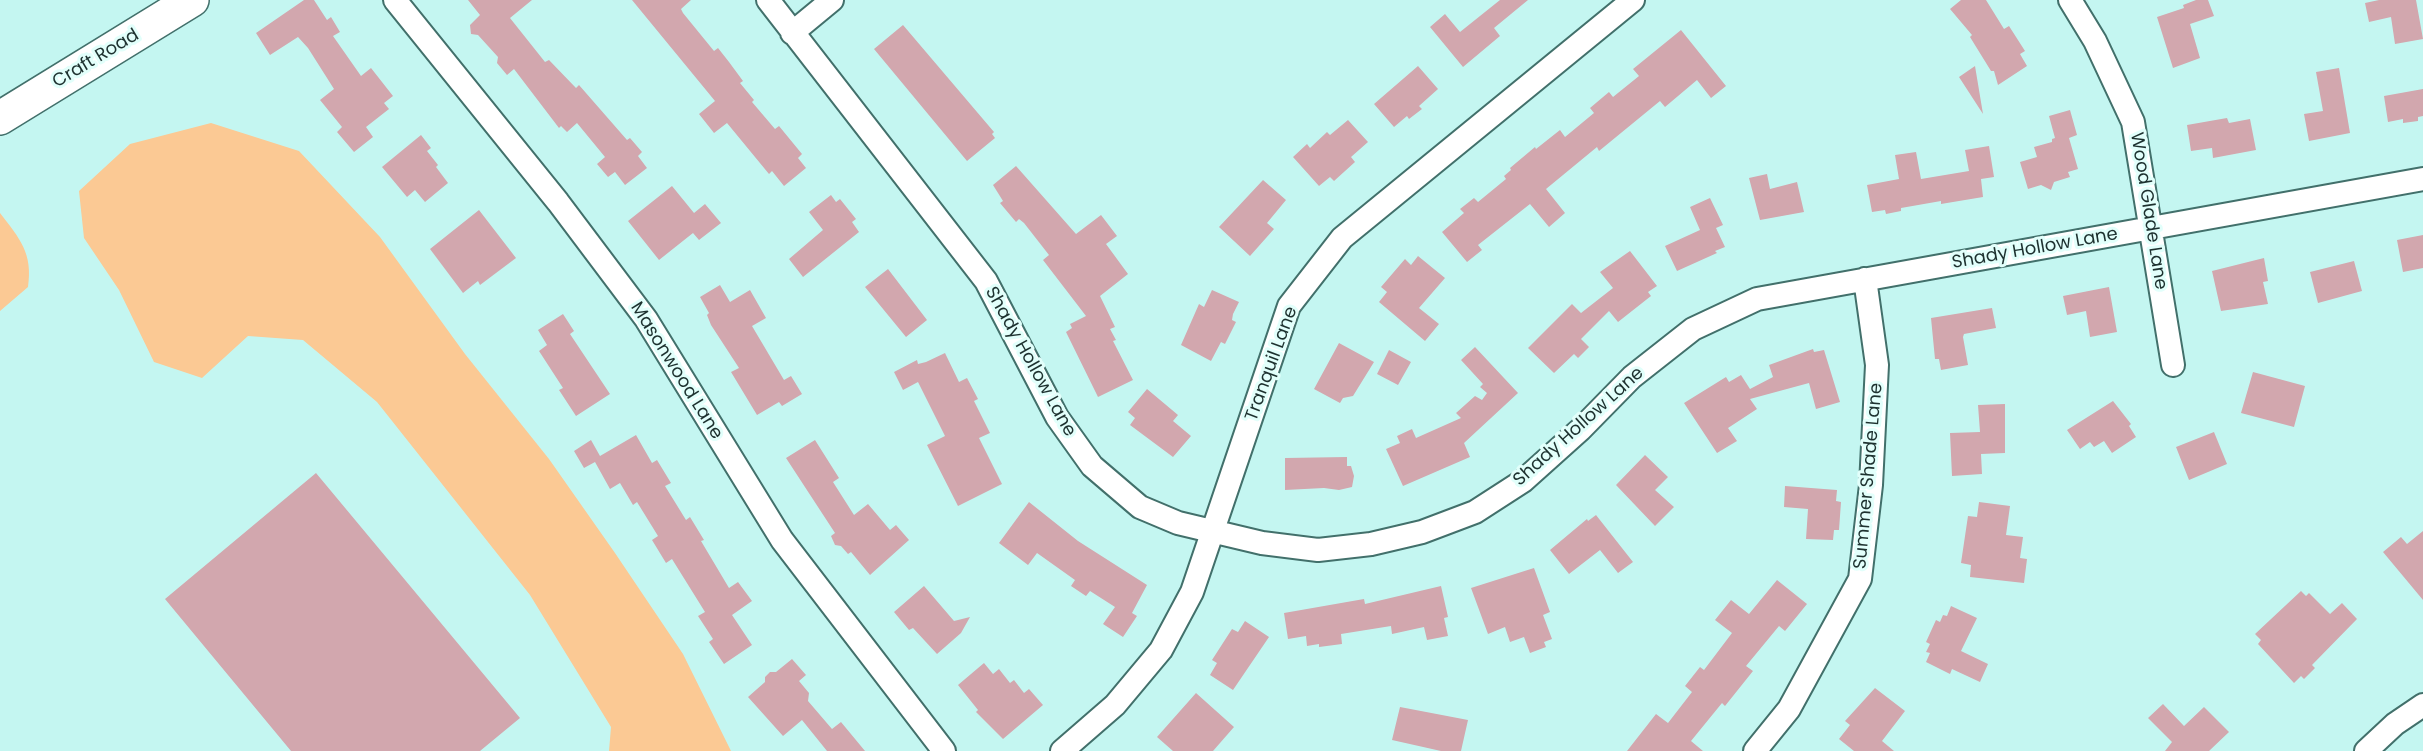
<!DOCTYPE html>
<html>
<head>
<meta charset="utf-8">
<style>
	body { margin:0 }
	canvas { display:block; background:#c4f6f1 }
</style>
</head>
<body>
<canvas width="2423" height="751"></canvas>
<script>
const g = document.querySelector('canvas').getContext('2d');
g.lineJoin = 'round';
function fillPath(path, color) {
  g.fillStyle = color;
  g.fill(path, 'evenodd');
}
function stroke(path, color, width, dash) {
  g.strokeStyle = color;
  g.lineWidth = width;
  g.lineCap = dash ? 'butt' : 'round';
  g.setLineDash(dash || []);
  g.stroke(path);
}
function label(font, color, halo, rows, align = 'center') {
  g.font = font + ' Poppins,sans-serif';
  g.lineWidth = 6;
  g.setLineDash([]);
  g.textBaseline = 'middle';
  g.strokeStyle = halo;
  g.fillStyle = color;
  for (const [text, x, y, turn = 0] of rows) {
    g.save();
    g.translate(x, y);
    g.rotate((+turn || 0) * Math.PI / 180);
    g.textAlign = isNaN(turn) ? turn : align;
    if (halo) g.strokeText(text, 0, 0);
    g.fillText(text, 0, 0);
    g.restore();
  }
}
const green = new Path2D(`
	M 211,123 L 299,151 L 380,237 L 465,354 L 549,459 L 615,553 L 683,654 L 731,751 L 609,751 L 611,727 L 530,595 L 377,402 L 303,340 L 248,336 L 202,378 L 154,362 L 119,290 L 84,238 L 79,191 L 130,144 Z
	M 0,213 C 20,239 33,253 28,287 L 0,311 Z`);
const building = new Path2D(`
	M 304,0 L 314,0 L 327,20 L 331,17 L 340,32 L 333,36 L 361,76 L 371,68 L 393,96 L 384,103 L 389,109 L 366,127 L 373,137 L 354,152 L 337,132 L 342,127 L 320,100 L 334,89 L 308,48 L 298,37 L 270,55 L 256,33 Z
	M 468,0 L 532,0 L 510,18 L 545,62 L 549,60 L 576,88 L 579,85 L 627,140 L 630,138 L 642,152 L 638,156 L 647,168 L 625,185 L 615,172 L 608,177 L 597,164 L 605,157 L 577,123 L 567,132 L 561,126 L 559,128 L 514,69 L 507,75 L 497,63 L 498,57 L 478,35 L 471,34 L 470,25 L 480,15 Z
	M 632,0 L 691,0 L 681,9 L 683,13 L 714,51 L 718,48 L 729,62 L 743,81 L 740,83 L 754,100 L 752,102 L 775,129 L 779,126 L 802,154 L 798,158 L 806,168 L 784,186 L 772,171 L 769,174 L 727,123 L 714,133 L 699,114 L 715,101 Z
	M 1500,0 L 1528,0 L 1494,28 L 1500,36 L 1463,67 L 1430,27 L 1445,14 L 1460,32 Z
	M 1961,0 L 1986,0 L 2004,29 L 2009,26 L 2025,51 L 2020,54 L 2027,66 L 1998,85 L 1994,71 L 1991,71 L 1970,37 L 1972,35 L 1950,9 Z
	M 2196,0 L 2208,0 L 2214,16 L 2190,24 L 2200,58 L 2173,68 L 2157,17 L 2184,8 L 2183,5 Z
	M 2379,0 L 2416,0 L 2423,39 L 2395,44 L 2391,17 L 2369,22 L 2365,3 Z
	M 903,25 L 994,132 L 992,134 L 995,138 L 967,161 L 874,49 Z
	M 1681,30 L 1726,86 L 1711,98 L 1697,80 L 1665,107 L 1660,101 L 1599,151 L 1597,147 L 1546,189 L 1565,213 L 1549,227 L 1530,204 L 1478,245 L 1482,250 L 1467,262 L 1442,232 L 1464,213 L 1460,209 L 1474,198 L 1478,202 L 1506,179 L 1504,176 L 1511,170 L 1510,168 L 1535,147 L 1536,149 L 1560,130 L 1565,137 L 1594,113 L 1590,108 L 1609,92 L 1613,97 L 1639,76 L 1633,69 Z
	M 1418,66 L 1438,89 L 1419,106 L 1422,109 L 1409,119 L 1407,116 L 1394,127 L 1374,104 Z
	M 1975,66 L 1983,114 L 1959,77 Z
	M 2339,68 L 2350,133 L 2309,141 L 2304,114 L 2323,111 L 2316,72 Z
	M 2423,89 L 2423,116 L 2418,117 L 2418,121 L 2403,123 L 2403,119 L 2388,122 L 2384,96 Z
	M 2070,110 L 2077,135 L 2069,138 L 2078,169 L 2068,172 L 2070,177 L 2054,182 L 2051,190 L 2041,185 L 2028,189 L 2020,162 L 2037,157 L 2034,147 L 2052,142 L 2052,139 L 2055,138 L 2049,116 Z
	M 2227,118 L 2229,123 L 2250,119 L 2256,150 L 2213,158 L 2212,148 L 2191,151 L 2187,125 Z
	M 1348,120 L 1368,142 L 1351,157 L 1355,162 L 1334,181 L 1330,177 L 1319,186 L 1293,157 L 1307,144 L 1310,148 L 1327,132 L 1330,135 Z
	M 421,135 L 431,148 L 427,151 L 438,165 L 436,167 L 448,183 L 425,202 L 415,190 L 407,197 L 382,167 Z
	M 1989,146 L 1994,177 L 1981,179 L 1983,197 L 1941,204 L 1941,201 L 1901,208 L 1901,211 L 1886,214 L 1885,210 L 1872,212 L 1867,185 L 1899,179 L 1895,155 L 1916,152 L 1921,179 L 1969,171 L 1965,150 Z
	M 1016,166 L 1076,234 L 1101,215 L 1117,236 L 1106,244 L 1128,274 L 1100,296 L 1115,327 L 1110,329 L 1116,340 L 1113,341 L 1133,380 L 1098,397 L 1066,332 L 1072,328 L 1070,324 L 1086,316 L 1043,260 L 1049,255 L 1024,223 L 1019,219 L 1016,222 L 1000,203 L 1003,201 L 993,185 Z
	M 1767,174 L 1770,189 L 1797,182 L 1804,212 L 1760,220 L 1749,178 Z
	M 1263,180 L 1286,200 L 1267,223 L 1274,229 L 1250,256 L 1219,227 Z
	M 672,186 L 694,213 L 705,204 L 721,223 L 699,240 L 693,233 L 659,260 L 628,221 Z
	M 831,195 L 836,202 L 840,199 L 856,219 L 852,222 L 859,232 L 803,277 L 789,259 L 823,230 L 809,212 Z
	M 1710,198 L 1723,225 L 1716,228 L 1725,247 L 1715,251 L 1717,253 L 1677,271 L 1665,246 L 1700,230 L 1690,207 Z
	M 479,210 L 516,258 L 480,285 L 478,281 L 463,293 L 430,249 Z
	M 2423,235 L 2423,268 L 2403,272 L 2397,240 Z
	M 1630,251 L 1657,286 L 1648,292 L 1651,296 L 1618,322 L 1609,311 L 1581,339 L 1589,347 L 1578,358 L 1574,354 L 1554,373 L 1528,348 L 1572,304 L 1581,313 L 1613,288 L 1600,272 Z
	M 1418,256 L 1445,278 L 1419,308 L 1439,324 L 1425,341 L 1379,302 L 1387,292 L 1381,287 L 1405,259 L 1411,265 Z
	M 2264,258 L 2268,281 L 2263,282 L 2268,304 L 2221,311 L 2212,271 Z
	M 2354,261 L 2362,291 L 2318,303 L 2310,272 Z
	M 888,269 L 927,320 L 906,337 L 865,287 Z
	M 720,285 L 730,302 L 750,290 L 766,318 L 752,326 L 784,380 L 791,376 L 802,394 L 782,406 L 779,402 L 757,415 L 731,372 L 739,368 L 711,325 L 707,315 L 709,313 L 700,297 Z
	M 2109,287 L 2117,332 L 2090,337 L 2086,311 L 2067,315 L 2063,296 Z
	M 1212,290 L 1239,302 L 1233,314 L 1232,320 L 1236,322 L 1225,344 L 1221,342 L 1211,361 L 1181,345 L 1199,304 L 1204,307 Z
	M 1992,308 L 1996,328 L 1964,334 L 1963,337 L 1968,365 L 1941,370 L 1939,359 L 1935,359 L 1931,318 Z
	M 563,314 L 574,331 L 570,334 L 610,394 L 576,416 L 559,390 L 563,388 L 539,351 L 547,345 L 538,330 Z
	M 1339,343 L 1374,362 L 1353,396 L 1343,398 L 1340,403 L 1314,389 Z
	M 1475,347 L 1518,393 L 1464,443 L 1470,457 L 1403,486 L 1386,449 L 1400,443 L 1397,436 L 1412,429 L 1416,438 L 1461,418 L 1456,413 L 1475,396 L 1482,400 L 1487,393 L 1480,387 L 1483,384 L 1461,360 Z
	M 1813,349 L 1814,352 L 1824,350 L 1840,402 L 1816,409 L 1809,383 L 1750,399 L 1757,409 L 1728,428 L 1737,441 L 1717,453 L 1684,403 L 1726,377 L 1729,382 L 1741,375 L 1750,389 L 1773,377 L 1769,365 Z
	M 1389,350 L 1411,362 L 1398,385 L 1377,374 Z
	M 945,353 L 959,382 L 967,378 L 978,399 L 974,401 L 990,433 L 979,438 L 1002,484 L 958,506 L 927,445 L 945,436 L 918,382 L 903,390 L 894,372 L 917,360 L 918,364 L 926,362 Z
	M 2253,372 L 2305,386 L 2294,427 L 2241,413 Z
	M 1147,389 L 1178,415 L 1173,421 L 1191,436 L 1173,457 L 1130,425 L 1135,418 L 1128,412 Z
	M 2113,401 L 2131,424 L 2129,426 L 2136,437 L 2112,453 L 2104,441 L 2094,447 L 2090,442 L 2080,449 L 2067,430 Z
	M 2005,404 L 2005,453 L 1981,454 L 1982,474 L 1952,476 L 1950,433 L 1980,432 L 1978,405 Z
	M 2214,432 L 2227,464 L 2189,480 L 2176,447 Z
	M 636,435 L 652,463 L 657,460 L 671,483 L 665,486 L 686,520 L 690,517 L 704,540 L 701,541 L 729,588 L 738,582 L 752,601 L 732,615 L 752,645 L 724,664 L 709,642 L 713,639 L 698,616 L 705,612 L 672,559 L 666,563 L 652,540 L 658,536 L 637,502 L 633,505 L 620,483 L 610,489 L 595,462 L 584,468 L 574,451 L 591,440 L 600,456 Z
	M 815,440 L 839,478 L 833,482 L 854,515 L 868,504 L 890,530 L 896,525 L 909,540 L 870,575 L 851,552 L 848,554 L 841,546 L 835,545 L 831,536 L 835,533 L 786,458 Z
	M 1645,455 L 1668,477 L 1655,490 L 1674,507 L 1655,526 L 1616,485 Z
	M 1347,457 L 1347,466 L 1351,466 L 1354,476 L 1352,487 L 1339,490 L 1324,488 L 1285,490 L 1285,458 Z
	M 316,473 L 520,718 L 480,751 L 291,751 L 165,599 Z
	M 1785,486 L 1837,490 L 1836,501 L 1841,502 L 1839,530 L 1834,530 L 1833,540 L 1806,539 L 1808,509 L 1784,507 Z
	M 1029,502 L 1078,541 L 1147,585 L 1132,613 L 1137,616 L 1123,637 L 1103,624 L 1115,607 L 1090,591 L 1086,596 L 1071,586 L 1075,580 L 1037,553 L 1028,565 L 999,543 Z
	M 1979,502 L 2010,506 L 2006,535 L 2023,537 L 2020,558 L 2027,559 L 2024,583 L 1970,577 L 1971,565 L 1961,563 L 1968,516 L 1977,517 Z
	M 1596,515 L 1633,562 L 1618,573 L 1600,550 L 1569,574 L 1550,550 L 1587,519 L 1588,521 Z
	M 2423,531 L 2423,600 L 2383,552 L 2401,537 L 2407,544 Z
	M 1534,568 L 1550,612 L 1543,615 L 1552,639 L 1544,642 L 1546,647 L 1530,653 L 1524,637 L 1510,642 L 1505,627 L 1488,634 L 1471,588 Z
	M 1777,580 L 1807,604 L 1785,631 L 1779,626 L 1746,666 L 1753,671 L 1725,706 L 1722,703 L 1691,741 L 1703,751 L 1627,751 L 1656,714 L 1668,723 L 1692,692 L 1685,686 L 1700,667 L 1704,670 L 1732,633 L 1715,620 L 1731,600 L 1749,614 Z
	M 924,586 L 954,621 L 970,617 L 961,633 L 937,654 L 913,628 L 909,630 L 894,612 Z
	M 1441,586 L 1448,617 L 1444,618 L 1448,636 L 1427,640 L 1424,627 L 1392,634 L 1391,626 L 1341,634 L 1342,644 L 1319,647 L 1319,644 L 1307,646 L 1306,636 L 1288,639 L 1284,613 L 1364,599 L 1365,604 Z
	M 2301,591 L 2306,596 L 2309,593 L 2330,614 L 2342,603 L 2357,619 L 2312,665 L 2315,668 L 2304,679 L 2301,676 L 2294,683 L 2258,644 L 2261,640 L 2255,634 Z
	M 1951,606 L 1977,618 L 1961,651 L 1988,664 L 1980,682 L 1952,669 L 1950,674 L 1926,662 L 1930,653 L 1926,652 L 1930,644 L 1926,642 L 1936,620 L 1940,622 L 1943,615 L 1947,616 Z
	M 1245,621 L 1269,637 L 1233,690 L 1210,675 L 1217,663 L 1212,660 L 1232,629 L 1238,632 Z
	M 792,659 L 806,675 L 799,681 L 809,693 L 808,701 L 832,729 L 841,722 L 865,751 L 827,751 L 802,720 L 783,736 L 748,697 L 765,682 L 765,677 L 770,672 L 776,672 Z
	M 984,663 L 993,674 L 999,669 L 1010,683 L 1014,680 L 1024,693 L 1029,689 L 1043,705 L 1003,739 L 976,712 L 978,710 L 958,685 Z
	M 1875,688 L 1905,711 L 1882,741 L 1894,751 L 1854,751 L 1839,739 L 1850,725 L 1845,721 Z
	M 1196,693 L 1234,727 L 1213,751 L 1173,751 L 1157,737 Z
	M 2163,704 L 2184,726 L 2204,707 L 2229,732 L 2209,751 L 2165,751 L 2172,742 L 2148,718 Z
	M 1400,707 L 1468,720 L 1461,751 L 1441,751 L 1392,740 Z`);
const street = new Path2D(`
	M 395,0 L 558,202 L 646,319 L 782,540 L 944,751
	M 768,0 L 986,281 L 1057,417 L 1092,466 L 1140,507 L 1178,523 L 1262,543 L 1318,550 L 1371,544 L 1422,532 L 1475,512 L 1523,481 L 1581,429 L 1632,377 L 1693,329 L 1757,299 L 2423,179
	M 2070,0 L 2095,41 L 2133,122 L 2173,365
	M 792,33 L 832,0
	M 1062,751 L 1115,705 L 1161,650 L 1192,592 L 1289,306 L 1342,238 L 1633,0
	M 1755,751 L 1789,709 L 1860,579 L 1871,485 L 1877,365 L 1865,279
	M 2366,751 L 2395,724 L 2423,705`);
const secondary = new Path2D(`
	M 0,118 L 192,0`);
const streetNames = [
	["Craft Road",96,59,-31],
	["Wood Glade Lane",2148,211,81],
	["Shady Hollow Lane",2035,249,-10],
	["Shady Hollow Lane",1030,362,61],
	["Tranquil Lane",1272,364,-70],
	["Masonwood Lane",676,371,58],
	["Shady Hollow Lane",1579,427,-42],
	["Summer Shade Lane",1869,476,-85]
];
fillPath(green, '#fbc994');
fillPath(building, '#d2a7ae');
stroke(street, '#42706b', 26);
stroke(secondary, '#42706b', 36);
stroke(street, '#fff', 22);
stroke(secondary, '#fff', 33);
label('18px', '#1d312f', '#e2fffb', streetNames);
</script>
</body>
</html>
